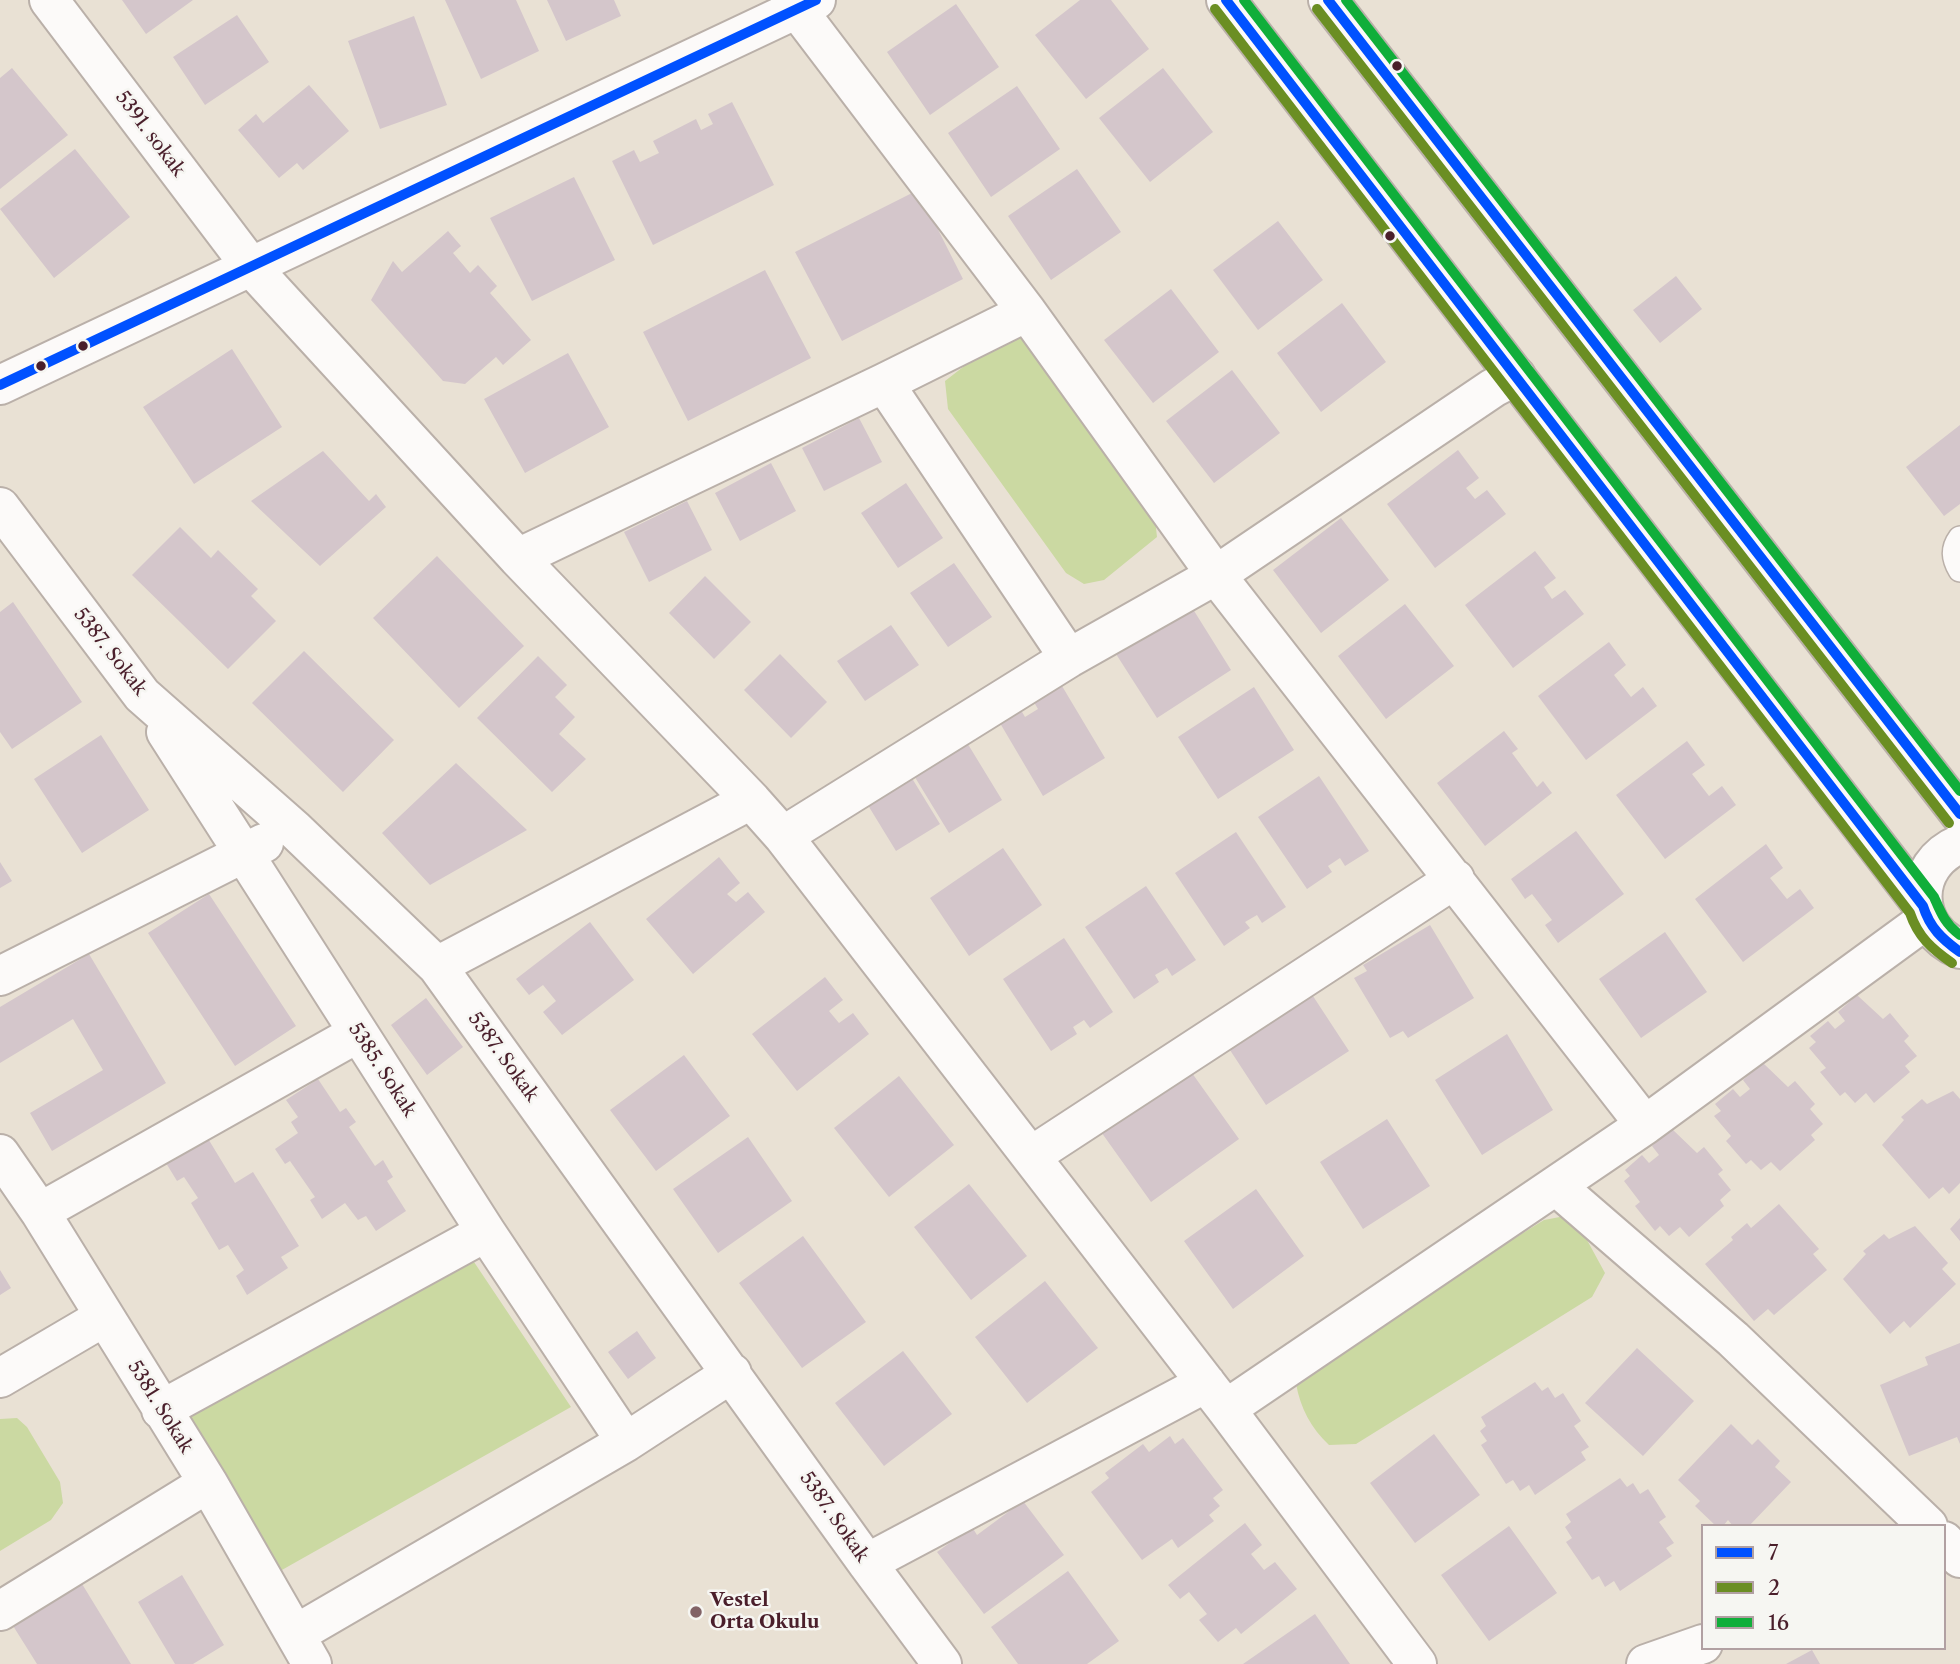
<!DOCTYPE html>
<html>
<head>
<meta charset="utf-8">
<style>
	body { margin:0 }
	#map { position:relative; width:1960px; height:1664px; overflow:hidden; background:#e9e1d4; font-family:"Libre Caslon Text",serif }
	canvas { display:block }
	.legend { position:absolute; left:1701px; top:1524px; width:245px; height:126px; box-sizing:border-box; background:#f6f6f2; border:2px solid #b1a0a2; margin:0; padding:9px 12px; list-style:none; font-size:21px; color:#4a1f2b }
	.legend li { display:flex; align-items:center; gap:14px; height:35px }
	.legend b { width:35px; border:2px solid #b1a0a2 }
</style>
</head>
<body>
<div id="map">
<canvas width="1960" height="1664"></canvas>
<ul class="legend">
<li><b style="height:9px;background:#0051ff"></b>7</li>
<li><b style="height:9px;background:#6b8e23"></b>2</li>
<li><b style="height:9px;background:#10ae3a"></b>16</li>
</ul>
</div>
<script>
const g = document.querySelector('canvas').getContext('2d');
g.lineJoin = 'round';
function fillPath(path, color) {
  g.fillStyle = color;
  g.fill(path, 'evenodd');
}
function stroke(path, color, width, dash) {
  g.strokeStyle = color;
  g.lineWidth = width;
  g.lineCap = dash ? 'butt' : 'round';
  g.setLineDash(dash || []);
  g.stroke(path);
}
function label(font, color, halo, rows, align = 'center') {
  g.font = font + ' "Libre Caslon Text",serif';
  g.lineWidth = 5;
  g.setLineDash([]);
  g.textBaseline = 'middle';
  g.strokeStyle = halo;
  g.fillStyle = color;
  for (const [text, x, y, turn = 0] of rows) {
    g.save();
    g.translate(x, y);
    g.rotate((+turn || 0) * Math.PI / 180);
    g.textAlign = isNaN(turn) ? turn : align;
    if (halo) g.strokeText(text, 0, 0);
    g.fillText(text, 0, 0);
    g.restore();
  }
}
const green = new Path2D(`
	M 1018,334 L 1035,346 L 1154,510 L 1157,537 L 1104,580 L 1084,584 L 1066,573 L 948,409 L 945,381 L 998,340 Z
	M 1565,1216 L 1581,1229 L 1605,1273 L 1592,1297 L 1356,1444 L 1329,1445 C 1311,1428 1300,1408 1296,1383 L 1308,1366 L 1544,1220 Z
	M 474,1262 L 571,1407 L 273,1575 L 175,1419 Z
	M 17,1418 L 27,1427 L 60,1482 L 63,1503 L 51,1520 L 0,1551 L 0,1419 Z`);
const building = new Path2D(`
	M 122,0 L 193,0 L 146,34 Z
	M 445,0 L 516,0 L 539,51 L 481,79 Z
	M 547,0 L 614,0 L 621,16 L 566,41 Z
	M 1080,0 L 1111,0 L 1149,49 L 1086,99 L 1035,35 Z
	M 956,4 L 999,67 L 930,115 L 887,52 Z
	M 237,15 L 269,62 L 205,105 L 173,57 Z
	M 414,16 L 447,105 L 380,129 L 348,41 Z
	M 12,68 L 68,135 L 0,189 L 0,78 Z
	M 1163,68 L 1213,132 L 1150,182 L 1099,118 Z
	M 309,85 L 349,131 L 303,170 L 297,163 L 279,178 L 238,130 L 256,114 L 263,123 Z
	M 1017,86 L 1060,149 L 991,197 L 948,133 Z
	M 732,102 L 774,185 L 653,245 L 612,161 L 634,150 L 640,162 L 659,153 L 653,141 L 696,119 L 701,130 L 713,124 L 708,114 Z
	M 75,149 L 130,217 L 54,278 L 0,209 Z
	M 1077,169 L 1121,232 L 1051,280 L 1008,216 Z
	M 574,177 L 615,260 L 532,301 L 490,218 Z
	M 918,190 L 963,279 L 842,341 L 795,252 Z
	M 1278,221 L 1323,280 L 1258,330 L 1213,270 Z
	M 448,231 L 461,246 L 453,253 L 470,273 L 478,265 L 497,286 L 490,293 L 531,340 L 503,365 L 496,357 L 465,384 L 443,381 L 371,300 L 393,261 L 402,272 Z
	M 765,270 L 811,358 L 688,421 L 643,332 Z
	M 1676,276 L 1702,309 L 1660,343 L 1633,310 Z
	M 1171,289 L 1219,352 L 1153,403 L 1104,340 Z
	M 1342,303 L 1386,362 L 1321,412 L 1277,353 Z
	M 232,349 L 282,427 L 194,484 L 143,407 Z
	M 568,353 L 609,427 L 525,473 L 484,399 Z
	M 1232,370 L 1280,433 L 1214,483 L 1166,421 Z
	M 859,418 L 882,462 L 824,491 L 802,448 Z
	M 1960,425 L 1960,504 L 1944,516 L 1906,467 Z
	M 1458,450 L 1479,478 L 1466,488 L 1475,499 L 1487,490 L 1506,514 L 1435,568 L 1387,504 Z
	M 323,451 L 369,501 L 376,494 L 386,507 L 320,566 L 251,501 Z
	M 771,463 L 796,511 L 740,541 L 715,493 Z
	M 906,483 L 943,538 L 898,568 L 861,513 Z
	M 687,501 L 712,550 L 649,582 L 624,532 Z
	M 1341,518 L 1389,580 L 1321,633 L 1273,570 Z
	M 180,527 L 211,558 L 218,550 L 258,589 L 251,596 L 276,621 L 228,669 L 132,575 Z
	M 1535,551 L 1556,578 L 1544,587 L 1552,599 L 1565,590 L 1584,614 L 1513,668 L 1465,605 Z
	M 437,556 L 524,646 L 459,708 L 373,618 Z
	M 954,563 L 992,617 L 948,647 L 910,593 Z
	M 705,576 L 751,622 L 714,659 L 669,613 Z
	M 13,602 L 82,702 L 12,749 L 0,732 L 0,612 Z
	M 1405,604 L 1454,666 L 1386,719 L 1338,656 Z
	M 1191,606 L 1231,670 L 1157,718 L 1116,654 Z
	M 891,625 L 919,665 L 865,701 L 837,661 Z
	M 1609,642 L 1626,665 L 1614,675 L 1631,697 L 1643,687 L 1657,706 L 1586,760 L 1538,696 Z
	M 304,651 L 394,740 L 343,792 L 252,703 Z
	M 780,654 L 827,702 L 791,738 L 744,690 Z
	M 538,656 L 567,685 L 555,697 L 575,717 L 559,734 L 586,759 L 552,792 L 477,718 Z
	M 1059,681 L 1105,758 L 1043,796 L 997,718 L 1018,705 L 1025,717 L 1038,709 L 1031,697 Z
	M 1254,687 L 1294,750 L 1218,799 L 1178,737 Z
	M 1504,731 L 1518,749 L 1512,753 L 1537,787 L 1543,781 L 1552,793 L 1485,846 L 1437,783 Z
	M 101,735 L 149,810 L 82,853 L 34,779 Z
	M 966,741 L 1002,800 L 949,833 L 913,774 Z
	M 1687,741 L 1705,765 L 1692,774 L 1709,796 L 1722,786 L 1736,805 L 1665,859 L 1616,795 Z
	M 456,763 L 527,830 L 430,885 L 382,833 Z
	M 910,775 L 940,824 L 896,851 L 866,802 Z
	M 1319,776 L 1369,851 L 1345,866 L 1340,858 L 1328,866 L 1332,872 L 1307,889 L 1258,817 Z
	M 1576,831 L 1624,894 L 1558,943 L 1545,925 L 1552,920 L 1532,894 L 1525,899 L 1511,879 Z
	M 1236,832 L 1286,907 L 1262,923 L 1257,915 L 1245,922 L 1250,928 L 1224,946 L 1175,873 Z
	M 1766,844 L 1783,868 L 1770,878 L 1787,899 L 1800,889 L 1814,908 L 1743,962 L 1695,899 Z
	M 1003,848 L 1042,905 L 969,956 L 930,898 Z
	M 719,857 L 740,883 L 727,894 L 736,902 L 748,892 L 765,912 L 693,974 L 646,919 Z
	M 0,862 L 12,881 L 0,888 Z
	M 1146,886 L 1196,960 L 1172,976 L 1167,968 L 1155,975 L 1159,982 L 1134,999 L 1085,927 Z
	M 209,894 L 296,1026 L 235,1066 L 148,933 Z
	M 590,922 L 634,980 L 562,1035 L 543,1012 L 556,1001 L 543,985 L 529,995 L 516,979 Z
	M 1430,925 L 1474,998 L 1408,1038 L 1403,1031 L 1390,1038 L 1354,978 L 1367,971 L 1363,965 Z
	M 1665,932 L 1707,992 L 1641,1038 L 1599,979 Z
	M 1064,938 L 1113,1012 L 1090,1028 L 1084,1020 L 1073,1027 L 1077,1034 L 1051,1051 L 1003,979 Z
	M 89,954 L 166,1083 L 52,1151 L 30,1113 L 103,1070 L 73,1019 L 0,1063 L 0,1007 Z
	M 825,977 L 843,1000 L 829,1011 L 839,1023 L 853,1013 L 869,1034 L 797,1091 L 752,1034 Z
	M 1311,993 L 1349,1051 L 1266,1105 L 1228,1047 Z
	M 1857,995 L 1883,1019 L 1890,1013 L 1909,1036 L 1904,1041 L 1917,1056 L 1905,1066 L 1910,1072 L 1874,1103 L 1866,1093 L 1855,1103 L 1845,1092 L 1840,1096 L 1820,1072 L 1826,1068 L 1809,1048 L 1816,1042 L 1810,1036 L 1828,1021 L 1835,1029 L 1845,1021 L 1838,1012 Z
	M 426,998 L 463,1047 L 427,1075 L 391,1025 Z
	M 1507,1034 L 1553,1110 L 1482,1155 L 1435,1080 Z
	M 684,1055 L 730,1116 L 656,1171 L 610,1110 Z
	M 1763,1063 L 1788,1087 L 1795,1081 L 1815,1104 L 1810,1109 L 1823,1124 L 1811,1135 L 1815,1140 L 1780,1171 L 1771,1162 L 1761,1170 L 1751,1160 L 1746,1164 L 1726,1141 L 1731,1136 L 1714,1116 L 1721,1111 L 1715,1104 L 1733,1089 L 1740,1097 L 1750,1089 L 1743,1080 Z
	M 1187,1066 L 1239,1139 L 1151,1202 L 1099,1129 Z
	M 899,1076 L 954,1145 L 889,1197 L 834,1128 Z
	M 318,1079 L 340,1112 L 346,1108 L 356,1122 L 349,1127 L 375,1166 L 383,1160 L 393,1177 L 387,1181 L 406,1211 L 376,1231 L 366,1216 L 358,1220 L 345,1203 L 322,1219 L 310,1200 L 315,1197 L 290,1161 L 285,1164 L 275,1149 L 298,1133 L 291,1122 L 298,1117 L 286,1100 Z
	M 1953,1091 L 1960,1099 L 1960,1183 L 1949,1194 L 1943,1187 L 1929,1199 L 1882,1145 L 1904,1120 L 1901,1117 L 1922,1099 L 1927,1104 Z
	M 1387,1119 L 1430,1186 L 1363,1229 L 1320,1162 Z
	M 1672,1129 L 1697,1153 L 1704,1147 L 1723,1170 L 1718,1174 L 1731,1190 L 1720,1200 L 1724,1206 L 1689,1237 L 1680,1227 L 1669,1236 L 1660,1226 L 1655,1231 L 1635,1206 L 1640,1202 L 1624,1181 L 1630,1176 L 1625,1170 L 1642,1155 L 1649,1163 L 1659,1155 L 1652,1146 Z
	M 207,1137 L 235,1183 L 253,1172 L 299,1246 L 281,1257 L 288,1268 L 247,1295 L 236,1276 L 244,1270 L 228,1245 L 219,1250 L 191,1203 L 198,1198 L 184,1177 L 177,1181 L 166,1163 Z
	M 748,1137 L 792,1201 L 718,1253 L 673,1189 Z
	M 969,1184 L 1027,1256 L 971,1300 L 914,1227 Z
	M 1256,1189 L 1304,1256 L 1233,1309 L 1184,1241 Z
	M 1779,1204 L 1819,1249 L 1813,1254 L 1827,1270 L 1774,1315 L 1768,1309 L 1754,1321 L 1705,1264 L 1733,1240 L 1731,1237 L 1747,1223 L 1751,1228 Z
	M 1960,1218 L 1960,1241 L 1950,1229 Z
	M 1915,1226 L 1948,1263 L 1942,1269 L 1956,1284 L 1910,1328 L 1904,1321 L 1890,1334 L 1843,1279 L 1866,1254 L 1863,1251 L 1884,1234 L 1889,1239 Z
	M 803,1236 L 866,1322 L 802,1368 L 739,1283 Z
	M 0,1270 L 11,1288 L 0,1295 Z
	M 1045,1281 L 1098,1348 L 1027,1403 L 975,1337 Z
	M 637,1331 L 656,1358 L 628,1379 L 608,1352 Z
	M 1960,1343 L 1960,1444 L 1957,1437 L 1909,1456 L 1880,1385 L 1928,1365 L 1925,1357 Z
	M 1637,1348 L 1694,1401 L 1643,1456 L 1585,1403 Z
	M 903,1351 L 952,1414 L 884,1466 L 835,1403 Z
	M 1535,1382 L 1542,1391 L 1548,1387 L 1555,1398 L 1563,1393 L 1581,1421 L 1574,1426 L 1589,1447 L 1581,1452 L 1586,1460 L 1535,1495 L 1529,1485 L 1520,1491 L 1513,1480 L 1506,1484 L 1481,1445 L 1487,1441 L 1480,1431 L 1486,1426 L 1481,1417 Z
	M 1731,1424 L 1752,1445 L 1758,1439 L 1780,1461 L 1775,1467 L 1791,1482 L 1749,1526 L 1733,1526 L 1728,1520 L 1723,1526 L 1716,1526 L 1695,1506 L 1700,1501 L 1678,1480 Z
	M 1434,1434 L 1480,1495 L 1415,1543 L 1370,1483 Z
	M 1170,1436 L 1175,1444 L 1183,1438 L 1223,1490 L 1213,1498 L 1220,1506 L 1209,1515 L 1214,1521 L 1178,1548 L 1172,1539 L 1142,1560 L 1091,1492 L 1109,1478 L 1105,1473 L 1143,1444 L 1149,1452 Z
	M 1620,1478 L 1627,1487 L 1633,1483 L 1640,1494 L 1648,1489 L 1666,1517 L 1659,1522 L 1674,1543 L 1666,1548 L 1672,1556 L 1620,1591 L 1614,1581 L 1605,1587 L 1599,1576 L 1592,1580 L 1566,1542 L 1572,1538 L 1565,1527 L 1571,1522 L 1566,1514 Z
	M 1023,1501 L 1064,1555 L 984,1614 L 937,1552 L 972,1527 L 977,1535 Z
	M 1245,1523 L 1262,1545 L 1251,1554 L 1264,1570 L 1275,1562 L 1297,1589 L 1241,1634 L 1236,1628 L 1218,1642 L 1199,1620 L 1207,1614 L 1189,1592 L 1180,1599 L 1168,1585 Z
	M 1509,1526 L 1557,1593 L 1489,1641 L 1441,1575 Z
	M 1068,1571 L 1119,1641 L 1087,1664 L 1018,1664 L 991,1627 Z
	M 182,1575 L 224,1645 L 193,1664 L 175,1664 L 138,1602 Z
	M 79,1579 L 131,1664 L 37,1664 L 10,1621 Z
	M 1315,1614 L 1350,1664 L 1243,1664 Z
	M 1812,1650 L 1820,1664 L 1786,1664 Z`);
const lane = new Path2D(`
	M 1960,538 C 1952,549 1953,558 1960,570`);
const street = new Path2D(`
	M 49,0 L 252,268 L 518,558 L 751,800 L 783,836 L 1226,1409 L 1417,1664
	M 790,0 L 1027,312 L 1216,575 L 1645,1125
	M 884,383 L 1069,658
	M 0,507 L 142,695 L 294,829 L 437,966 L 867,1563 L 942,1664
	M 518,558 L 884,383 L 1027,312
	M 166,732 L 486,1232 L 626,1442
	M 783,836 L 1069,658 L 1216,575 L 1493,388 L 1516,376
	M 437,966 L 751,800
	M 0,976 L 264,843
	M 0,1154 L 40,1212 L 208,1483 L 312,1664
	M 1031,1156 L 1455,879
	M 1556,1186 L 1733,1339 L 1928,1526
	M 40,1212 L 358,1033
	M 0,1378 L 104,1317
	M 1226,1409 L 1645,1125 L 1927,919
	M 161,1410 L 486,1232
	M 1944,1541 L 1960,1558
	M 867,1563 L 1206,1383
	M 0,1611 L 208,1483
	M 296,1634 L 626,1442 L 732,1373
	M 1646,1664 L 1703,1644`);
const secondary = new Path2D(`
	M 0,385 L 816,0`);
const primary = new Path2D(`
	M 1226,0 L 1923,906
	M 1328,0 L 1960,814
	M 1960,844 C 1910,865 1910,928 1960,949`);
const bus1 = new Path2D(`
	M 1226,0 L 1923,906 C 1930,928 1942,939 1960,952
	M 1328,0 L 1960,814
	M 0,385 L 816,0`);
const bus2 = new Path2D(`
	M 1215,9 L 1910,913 C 1918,937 1932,949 1952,963
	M 1317,9 L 1949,823`);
const bus3 = new Path2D(`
	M 1244,0 L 1934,897 C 1941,913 1945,924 1960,935
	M 1346,0 L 1960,791`);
const markers = [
	[1397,66,6,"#4a1f2b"],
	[1390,236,6,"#4a1f2b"],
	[83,346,6,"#4a1f2b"],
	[41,366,6,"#4a1f2b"],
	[696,1612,7,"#826366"]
];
const streetNames = [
	["5391. sokak",150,134,53],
	["5387. Sokak",110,652,52],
	["5387. Sokak",503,1057,54],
	["5385. Sokak",382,1070,57],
	["5381. Sokak",160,1407,58],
	["5387. Sokak",834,1517,55]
];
const poiNames = [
	["Vestel",710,1601],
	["Orta Okulu",710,1623]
];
fillPath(green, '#cbd9a2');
fillPath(building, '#d4c6cb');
stroke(lane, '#bab0a9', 26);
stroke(street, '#bab0a9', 42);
stroke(secondary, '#bab0a9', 42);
stroke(primary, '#bab0a9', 42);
stroke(lane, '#fcfaf9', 23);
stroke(street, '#fcfaf9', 38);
stroke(secondary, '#fcfaf9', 38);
stroke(primary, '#fcfaf9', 38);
stroke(bus1, '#0051ff', 10);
stroke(bus2, '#6b8e23', 10);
stroke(bus3, '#10ae3a', 10);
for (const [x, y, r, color] of markers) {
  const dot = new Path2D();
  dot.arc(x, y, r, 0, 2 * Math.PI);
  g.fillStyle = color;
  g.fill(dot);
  stroke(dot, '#f6f6f2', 2.5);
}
label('19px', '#4a1f2b', '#f6f6f2', streetNames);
label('bold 19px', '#4a1f2b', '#f6f6f2', poiNames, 'left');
</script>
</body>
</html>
